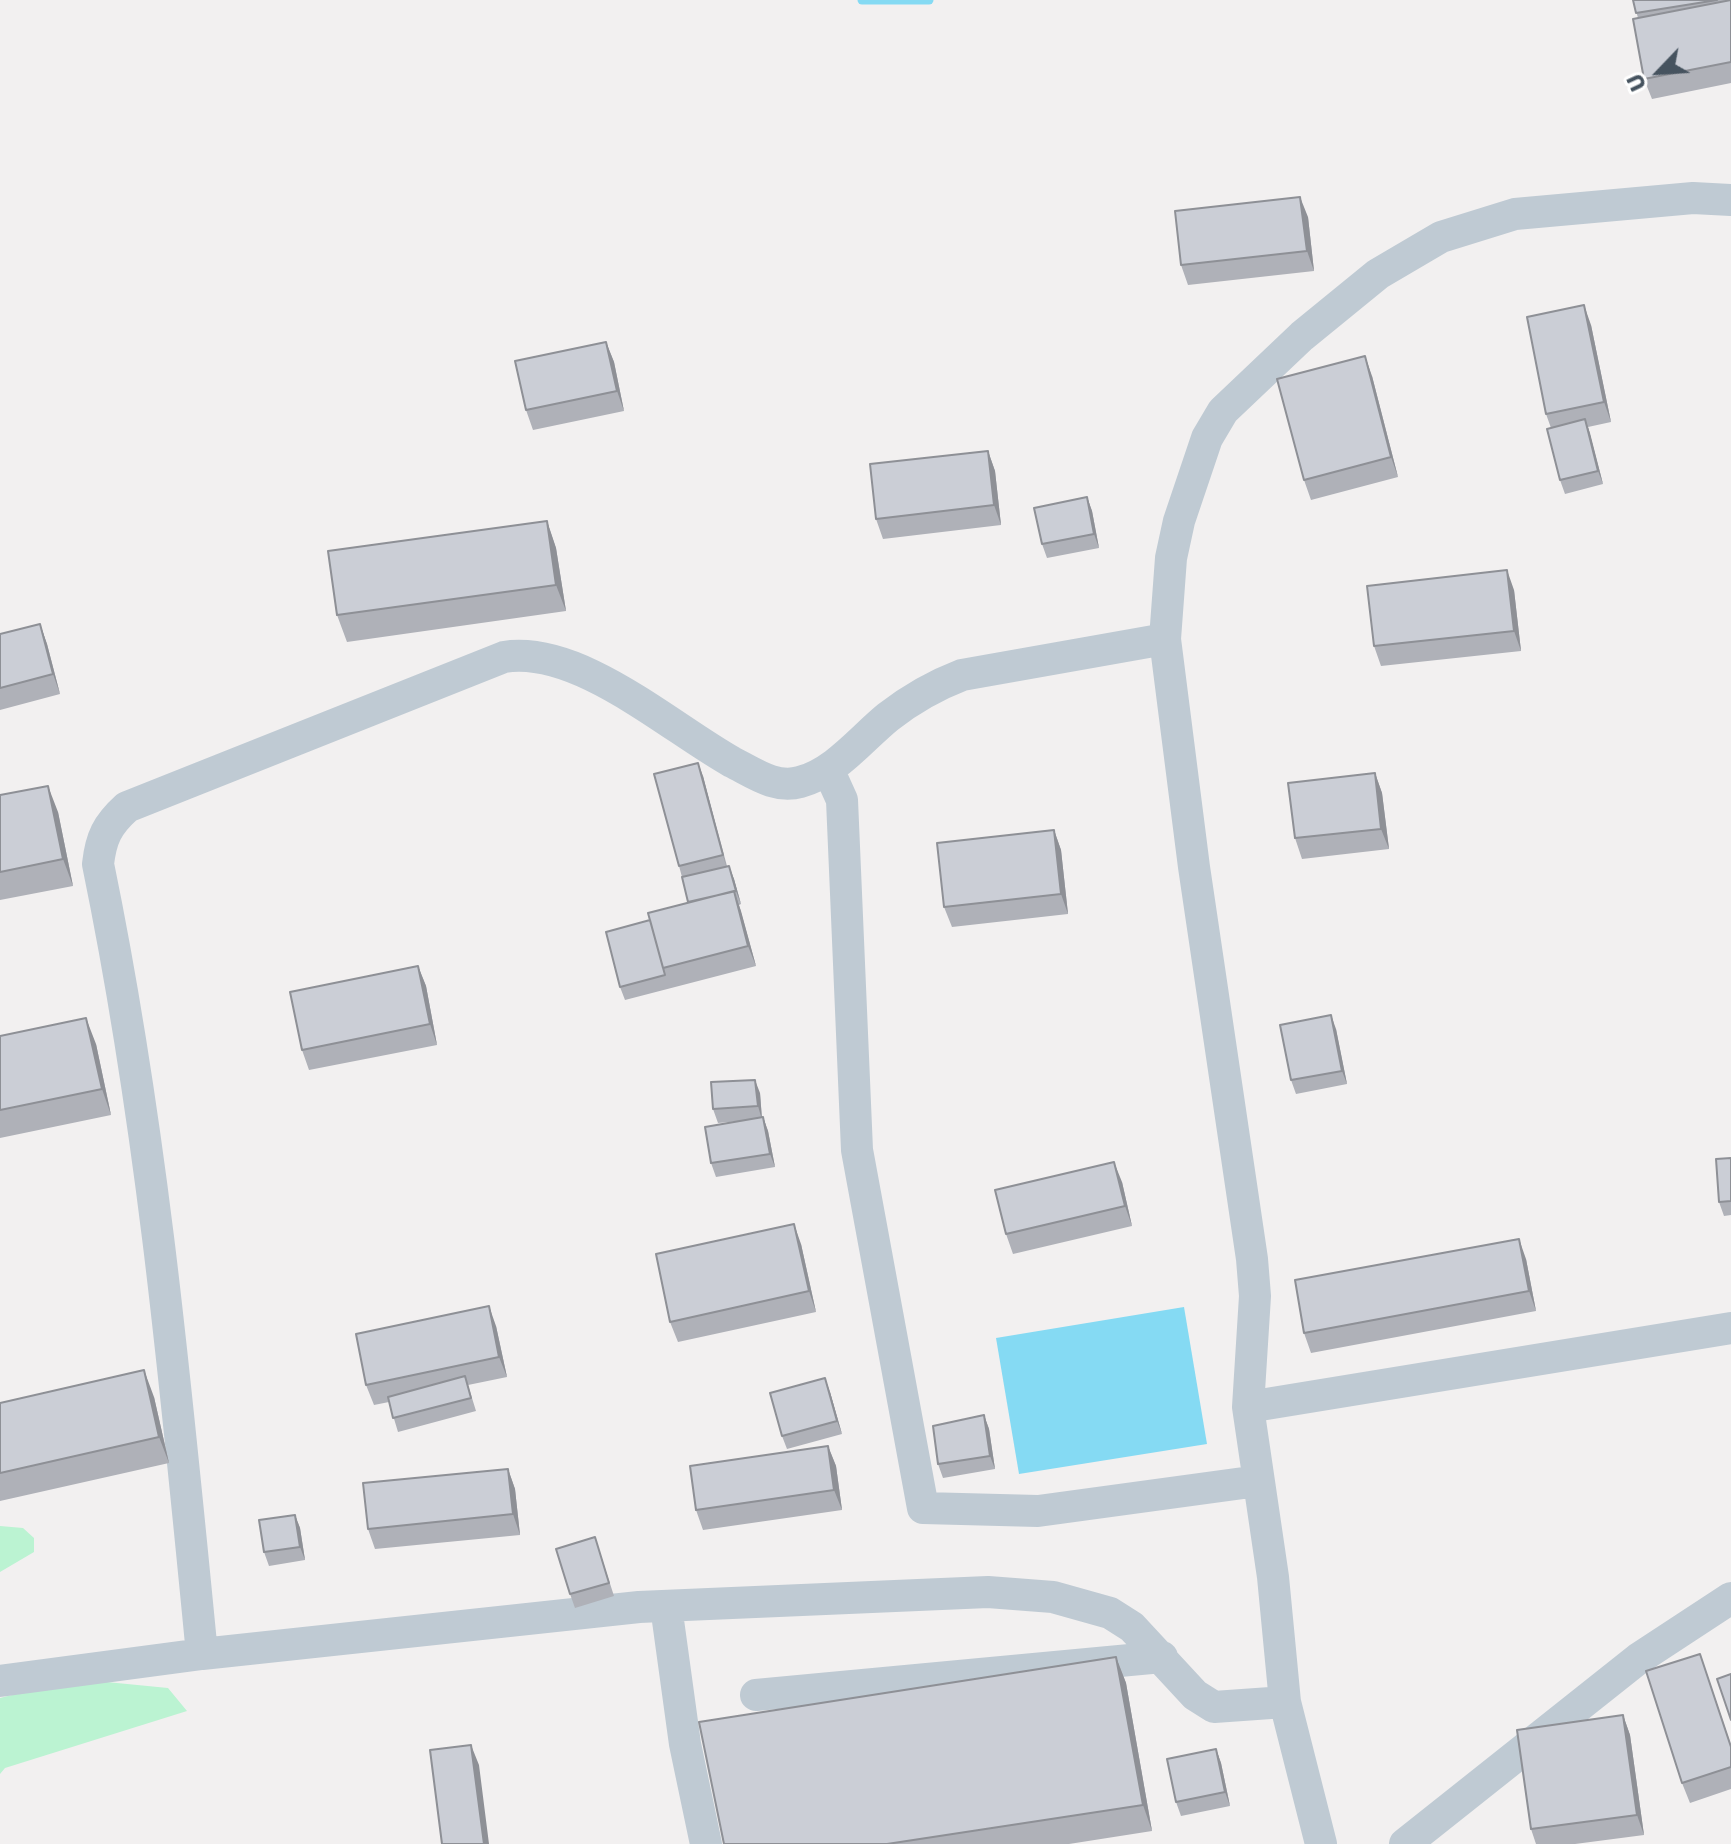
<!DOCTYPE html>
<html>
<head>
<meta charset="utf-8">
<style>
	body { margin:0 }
	#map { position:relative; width:1731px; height:1844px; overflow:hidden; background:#f2f0f0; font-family:Rubik,sans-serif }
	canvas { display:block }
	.north { position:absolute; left:1619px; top:32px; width:80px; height:80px; -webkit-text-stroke:6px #fff; paint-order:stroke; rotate:245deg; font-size:22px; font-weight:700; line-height:32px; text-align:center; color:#46535f }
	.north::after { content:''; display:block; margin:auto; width:28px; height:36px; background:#46535f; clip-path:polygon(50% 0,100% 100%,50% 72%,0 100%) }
</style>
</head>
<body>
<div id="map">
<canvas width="1731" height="1844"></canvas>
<div class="north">U</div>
</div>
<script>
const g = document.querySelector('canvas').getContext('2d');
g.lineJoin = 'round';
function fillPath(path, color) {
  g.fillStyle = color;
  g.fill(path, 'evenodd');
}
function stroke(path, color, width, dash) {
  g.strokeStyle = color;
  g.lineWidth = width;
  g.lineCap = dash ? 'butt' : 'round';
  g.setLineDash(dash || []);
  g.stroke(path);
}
const green = new Path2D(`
	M 0,1526 L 23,1528 L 34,1538 L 34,1552 L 0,1572 Z
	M 76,1679 L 168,1688 L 187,1711 L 5,1768 L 0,1774 L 0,1698 Z`);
const water = new Path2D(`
	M 1184,1307 L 1207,1444 L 1019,1474 L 996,1338 Z`);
const stream = new Path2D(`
	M 862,0 L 929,0`);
const minor = new Path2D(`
	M 828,769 L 842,800 L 857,1150 L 923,1508 L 1038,1511 L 1258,1481
	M 1248,1407 L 1731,1328
	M 666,1606 L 685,1744 L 706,1844
	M 202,1654 C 176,1388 152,1126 98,864 C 101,838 107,825 127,807 L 504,657 C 578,645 668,726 732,762 C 754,773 775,789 800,782 C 835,773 861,739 888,717 C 911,699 936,685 962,675 L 1165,639
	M 0,1681 L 202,1654 L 639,1607 L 988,1592 L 1053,1597 L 1110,1613 L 1132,1627 L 1195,1695 L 1214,1707 L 1285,1702
	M 756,1695 L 1162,1657
	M 1321,1844 L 1285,1702 L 1273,1577 L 1248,1407 L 1255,1296 L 1252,1259 L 1194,867 L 1165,639 L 1171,558 L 1179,521 L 1207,438 L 1223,411 L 1302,336 L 1378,274 L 1441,237 L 1515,214 L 1693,198 L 1731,200
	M 1405,1844 L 1638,1659 L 1731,1598`);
const wall = new Path2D(`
	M 1633,0 L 1731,0 L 1731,83 L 1652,99 L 1644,79 L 1638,18 Z
	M 1308,217 L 1314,271 L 1188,285 L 1181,265 Z
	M 1591,325 L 1611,422 L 1588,427 L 1603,484 L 1565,494 L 1560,480 L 1551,428 L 1546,414 Z
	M 606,342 L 614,362 L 624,411 L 533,430 L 526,410 Z
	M 1372,376 L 1398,477 L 1311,500 L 1304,480 Z
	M 988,451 L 995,471 L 1001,525 L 883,539 L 876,519 Z
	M 1087,497 L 1092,511 L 1099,548 L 1047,558 L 1042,544 Z
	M 547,521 L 556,548 L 566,611 L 347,642 L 337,615 Z
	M 1514,590 L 1521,651 L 1381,666 L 1374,646 Z
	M 40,624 L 47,644 L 60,694 L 0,710 L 0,634 Z
	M 1375,773 L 1382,793 L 1389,849 L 1302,859 L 1295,838 Z
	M 703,776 L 727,866 L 734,879 L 741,904 L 739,905 L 756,966 L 625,1000 L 620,987 L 650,920 L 688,903 L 682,877 L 679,866 Z
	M 0,795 L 58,812 L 73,886 L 0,900 Z
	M 1054,830 L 1061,850 L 1068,914 L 952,927 L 944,907 Z
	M 418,966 L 426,986 L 437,1045 L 309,1070 L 302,1050 Z
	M 1336,1029 L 1347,1084 L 1296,1094 L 1291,1080 Z
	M 0,1036 L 96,1044 L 111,1115 L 0,1138 Z
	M 760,1093 L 762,1118 L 763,1117 L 768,1131 L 775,1167 L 716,1177 L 711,1163 L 741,1121 L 718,1123 L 713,1109 Z
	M 1731,1158 L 1731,1215 L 1724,1216 L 1719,1202 Z
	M 1122,1182 L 1132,1226 L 1013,1254 L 1006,1234 Z
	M 801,1244 L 816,1312 L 678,1342 L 670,1322 Z
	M 1526,1259 L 1536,1311 L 1311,1353 L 1304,1333 Z
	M 496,1326 L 507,1377 L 468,1385 L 476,1411 L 398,1432 L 389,1402 L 374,1405 L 366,1385 Z
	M 830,1392 L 842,1434 L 787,1449 L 782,1436 Z
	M 154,1397 L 169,1463 L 0,1501 L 0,1403 Z
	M 984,1415 L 989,1429 L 995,1469 L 943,1478 L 938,1464 Z
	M 828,1446 L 836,1466 L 842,1510 L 703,1530 L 696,1510 Z
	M 508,1469 L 515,1489 L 520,1535 L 375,1549 L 368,1529 Z
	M 295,1515 L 300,1528 L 305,1560 L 269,1566 L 264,1552 Z
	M 595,1537 L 614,1596 L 575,1608 L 570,1594 Z
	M 1116,1657 L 1126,1683 L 1152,1831 L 1069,1844 L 724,1844 Z
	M 1707,1674 L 1731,1745 L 1731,1789 L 1690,1803 L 1682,1783 Z
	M 1623,1715 L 1630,1735 L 1644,1835 L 1575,1844 L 1536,1844 L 1531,1829 Z
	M 1216,1749 L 1221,1763 L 1230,1806 L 1181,1816 L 1176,1802 Z`);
const shadedWall = new Path2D(`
	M 1300,197 L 1308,217 L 1314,271 L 1307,251 Z
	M 1584,305 L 1591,325 L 1611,422 L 1604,402 Z
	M 606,342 L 614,362 L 624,411 L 617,391 Z
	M 1365,356 L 1372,376 L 1398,477 L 1391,457 Z
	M 1585,419 L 1590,433 L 1603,484 L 1598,471 Z
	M 988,451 L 995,471 L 1001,525 L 994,505 Z
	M 1087,497 L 1092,511 L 1099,548 L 1094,534 Z
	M 547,521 L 556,548 L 566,611 L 556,585 Z
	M 1507,570 L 1514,590 L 1521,651 L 1514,631 Z
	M 40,624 L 47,644 L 60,694 L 53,674 Z
	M 698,763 L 703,776 L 727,869 L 723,855 Z
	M 1375,773 L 1382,793 L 1389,849 L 1381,829 Z
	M 48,786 L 58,812 L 73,886 L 63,859 Z
	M 1054,830 L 1061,850 L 1068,914 L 1061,894 Z
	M 729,866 L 734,879 L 741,904 L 736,891 Z
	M 734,891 L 741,911 L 756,966 L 748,946 Z
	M 418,966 L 426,986 L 437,1045 L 430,1024 Z
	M 1331,1015 L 1336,1029 L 1347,1084 L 1342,1071 Z
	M 86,1018 L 96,1044 L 111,1115 L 102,1089 Z
	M 755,1080 L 760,1093 L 762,1120 L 758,1106 Z
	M 763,1117 L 768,1131 L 775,1167 L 770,1154 Z
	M 1114,1162 L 1122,1182 L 1132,1226 L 1125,1206 Z
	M 794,1224 L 801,1244 L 816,1312 L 809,1291 Z
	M 1519,1239 L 1526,1259 L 1536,1311 L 1529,1291 Z
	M 489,1306 L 496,1326 L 507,1377 L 499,1357 Z
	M 144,1370 L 154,1397 L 169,1463 L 159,1437 Z
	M 825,1378 L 830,1392 L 842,1434 L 837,1421 Z
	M 984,1415 L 989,1429 L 995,1469 L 990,1456 Z
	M 828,1446 L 836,1466 L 842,1510 L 834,1490 Z
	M 508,1469 L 515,1489 L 520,1535 L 513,1514 Z
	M 295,1515 L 300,1528 L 305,1560 L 300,1547 Z
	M 1116,1657 L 1126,1683 L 1152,1831 L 1143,1805 Z
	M 1623,1715 L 1630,1735 L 1644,1835 L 1637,1815 Z
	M 471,1745 L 479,1765 L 489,1844 L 484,1844 Z
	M 1216,1749 L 1221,1763 L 1230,1806 L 1225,1792 Z`);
const building = new Path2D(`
	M 1633,0 L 1717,0 L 1636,13 Z
	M 1731,0 L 1731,62 L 1644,79 L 1633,19 Z
	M 1300,197 L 1307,251 L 1181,265 L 1175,211 Z
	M 1584,305 L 1604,402 L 1546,414 L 1527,317 Z
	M 606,342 L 617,391 L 526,410 L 515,361 Z
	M 1365,356 L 1391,457 L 1304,480 L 1277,379 Z
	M 1585,419 L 1598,471 L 1560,480 L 1547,429 Z
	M 988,451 L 994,505 L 876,519 L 870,464 Z
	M 1087,497 L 1094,534 L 1042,544 L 1034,508 Z
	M 547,521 L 556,585 L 337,615 L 328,551 Z
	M 1507,570 L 1514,631 L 1374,646 L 1367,586 Z
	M 40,624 L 53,674 L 0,688 L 0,634 Z
	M 698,763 L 723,855 L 679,866 L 654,774 Z
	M 1375,773 L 1381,829 L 1295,838 L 1288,783 Z
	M 48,786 L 63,859 L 0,872 L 0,795 Z
	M 1054,830 L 1061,894 L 944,907 L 937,843 Z
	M 729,866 L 736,891 L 688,902 L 682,877 Z
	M 734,891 L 748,946 L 663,968 L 648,913 Z
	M 650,920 L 665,975 L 620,987 L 606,932 Z
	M 418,966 L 430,1024 L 302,1050 L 290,992 Z
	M 1331,1015 L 1342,1071 L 1291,1080 L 1280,1025 Z
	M 86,1018 L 102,1089 L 0,1110 L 0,1036 Z
	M 755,1080 L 758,1106 L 713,1109 L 711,1082 Z
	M 763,1117 L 770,1154 L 711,1163 L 705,1127 Z
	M 1731,1158 L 1731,1201 L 1719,1202 L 1716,1159 Z
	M 1114,1162 L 1125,1206 L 1006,1234 L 995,1190 Z
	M 794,1224 L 809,1291 L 670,1322 L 656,1254 Z
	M 1519,1239 L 1529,1291 L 1304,1333 L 1295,1280 Z
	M 489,1306 L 499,1357 L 366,1385 L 356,1334 Z
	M 144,1370 L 159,1437 L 0,1473 L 0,1403 Z
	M 465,1376 L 471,1398 L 393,1418 L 388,1397 Z
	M 825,1378 L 837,1421 L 782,1436 L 770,1393 Z
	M 984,1415 L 990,1456 L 938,1464 L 933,1426 Z
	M 828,1446 L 834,1490 L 696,1510 L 690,1466 Z
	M 508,1469 L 513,1514 L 368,1529 L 363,1483 Z
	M 295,1515 L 300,1547 L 264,1552 L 259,1520 Z
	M 595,1537 L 609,1583 L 570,1594 L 556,1549 Z
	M 1700,1654 L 1731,1747 L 1731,1767 L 1682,1783 L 1646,1671 Z
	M 1116,1657 L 1143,1805 L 887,1844 L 724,1844 L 699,1722 Z
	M 1731,1674 L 1731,1720 L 1717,1679 Z
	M 1623,1715 L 1637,1815 L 1531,1829 L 1517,1730 Z
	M 471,1745 L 484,1844 L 442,1844 L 430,1750 Z
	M 1216,1749 L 1225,1792 L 1176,1802 L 1167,1759 Z`);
fillPath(green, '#bbf3d2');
fillPath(water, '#85daf3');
stroke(stream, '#85daf3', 9);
stroke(minor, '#bfcad3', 32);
fillPath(wall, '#afb1b8');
fillPath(shadedWall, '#8e9096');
fillPath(building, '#cbced6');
stroke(building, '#8e9096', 2);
</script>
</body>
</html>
